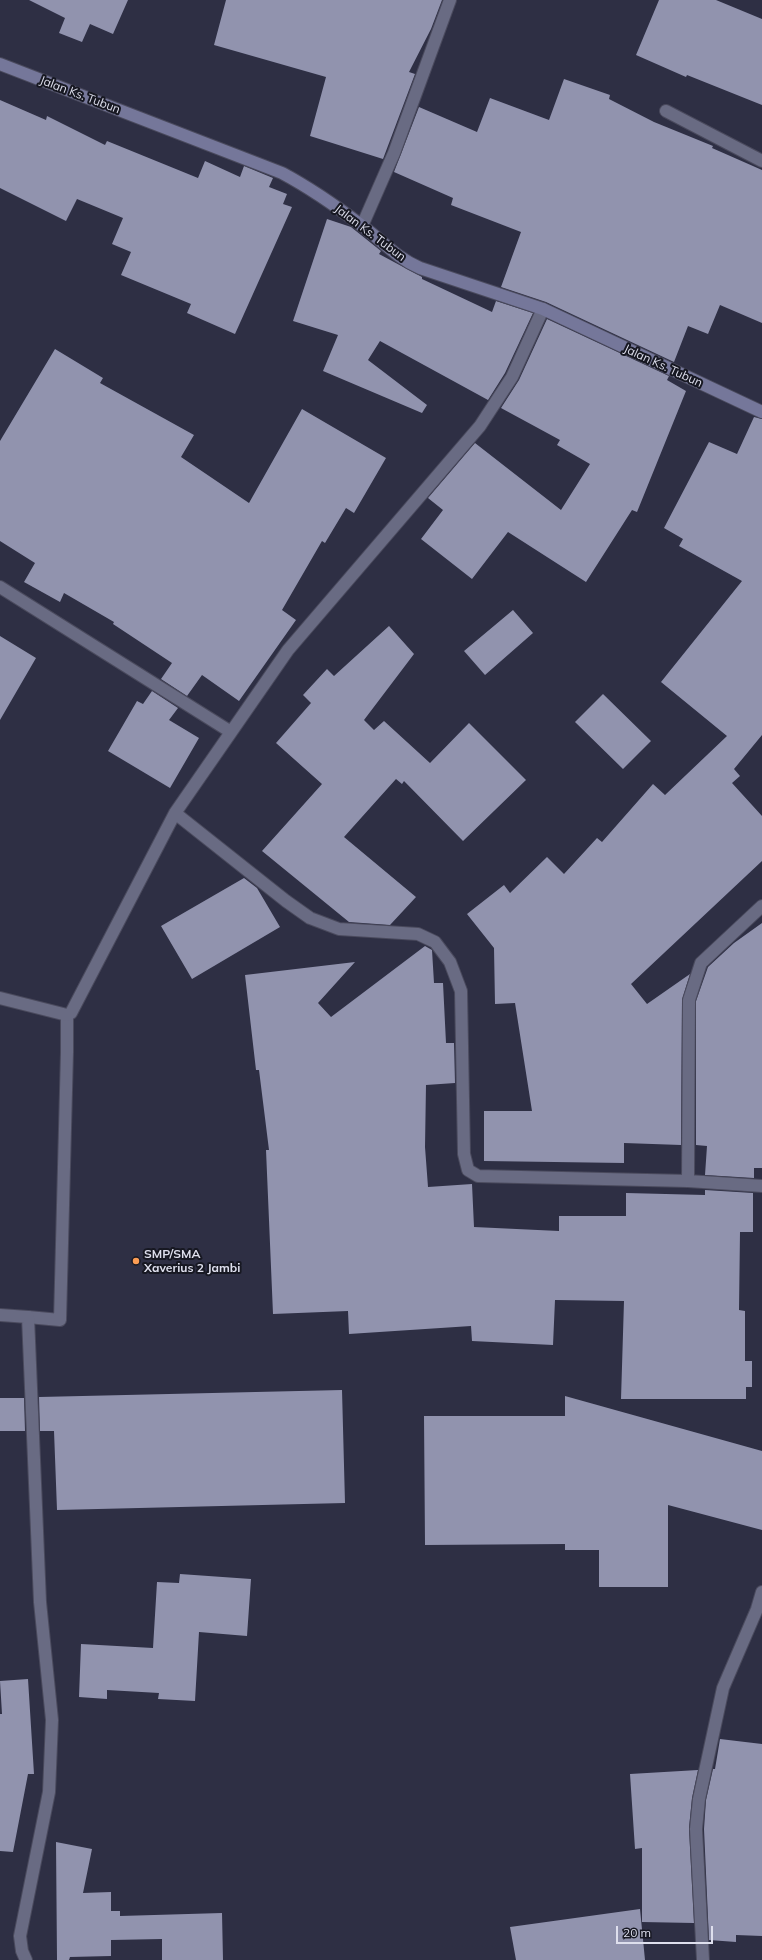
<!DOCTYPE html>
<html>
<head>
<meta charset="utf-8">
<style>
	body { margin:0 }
	#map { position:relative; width:762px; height:1960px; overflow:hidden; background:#2e2f44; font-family:Mulish,sans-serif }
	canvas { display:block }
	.scale { position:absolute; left:616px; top:1926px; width:97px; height:18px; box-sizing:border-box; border:2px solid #dedfed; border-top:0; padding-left:5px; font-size:12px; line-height:14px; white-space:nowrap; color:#dedfed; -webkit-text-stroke:3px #171822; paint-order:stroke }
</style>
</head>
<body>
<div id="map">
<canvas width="762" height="1960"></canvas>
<div class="scale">20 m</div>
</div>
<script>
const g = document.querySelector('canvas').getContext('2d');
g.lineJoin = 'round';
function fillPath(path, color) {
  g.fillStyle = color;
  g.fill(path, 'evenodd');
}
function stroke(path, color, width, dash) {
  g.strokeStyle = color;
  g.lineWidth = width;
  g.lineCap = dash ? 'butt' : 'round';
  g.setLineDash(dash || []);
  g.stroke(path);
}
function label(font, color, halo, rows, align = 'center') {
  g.font = font + ' Mulish,sans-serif';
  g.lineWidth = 4;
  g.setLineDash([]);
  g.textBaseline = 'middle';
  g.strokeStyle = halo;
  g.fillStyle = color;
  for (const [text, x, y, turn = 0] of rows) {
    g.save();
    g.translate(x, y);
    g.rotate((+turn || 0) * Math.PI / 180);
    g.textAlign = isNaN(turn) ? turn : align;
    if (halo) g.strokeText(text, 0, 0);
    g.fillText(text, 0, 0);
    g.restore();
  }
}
const building = new Path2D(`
	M 29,0 L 128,0 L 113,34 L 90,24 L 82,42 L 59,33 L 65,18 Z
	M 226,0 L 442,0 L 431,29 L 409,72 L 415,74 L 383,159 L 310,136 L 326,77 L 214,45 Z
	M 659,0 L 716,0 L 762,19 L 762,105 L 687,75 L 686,77 L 636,55 Z
	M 564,79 L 610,95 L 609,99 L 654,122 L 713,146 L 712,148 L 762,170 L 762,323 L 720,305 L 708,334 L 688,326 L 674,362 L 546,302 L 501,287 L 521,232 L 451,205 L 453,198 L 394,172 L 419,107 L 477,132 L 490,98 L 549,120 Z
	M 0,100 L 46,120 L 47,116 L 105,145 L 107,141 L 198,178 L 205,161 L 240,177 L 244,166 L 273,178 L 269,187 L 287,194 L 283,204 L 292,207 L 235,334 L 187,313 L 191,304 L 121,275 L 131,252 L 112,244 L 123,218 L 77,199 L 66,221 L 0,188 Z
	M 327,219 L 351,227 L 381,251 L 379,254 L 422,277 L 422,279 L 492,312 L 496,301 L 533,313 L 505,373 L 488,400 L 380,341 L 368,360 L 427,405 L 422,413 L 323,371 L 338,335 L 293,321 Z
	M 547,319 L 669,376 L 667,380 L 686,391 L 637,512 L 632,510 L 586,582 L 508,532 L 472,579 L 421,539 L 443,510 L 428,498 L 475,443 L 561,510 L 590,464 L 557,445 L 560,440 L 501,408 L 519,380 Z
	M 55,349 L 103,378 L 100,383 L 194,435 L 181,457 L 249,503 L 302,409 L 386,458 L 354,513 L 346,508 L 325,543 L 322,541 L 282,610 L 296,620 L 239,701 L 202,675 L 187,696 L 161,679 L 172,663 L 113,624 L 114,622 L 64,593 L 60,602 L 24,582 L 35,563 L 0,541 L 0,441 Z
	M 754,417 L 762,419 L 762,735 L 734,769 L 740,776 L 732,783 L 762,816 L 762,861 L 631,984 L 647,1004 L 690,974 L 682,1000 L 681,1145 L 624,1143 L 624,1163 L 484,1161 L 484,1111 L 532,1111 L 515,1003 L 495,1004 L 494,948 L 467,914 L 504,885 L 510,893 L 547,857 L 564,874 L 597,838 L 602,842 L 653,784 L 665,795 L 727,736 L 661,682 L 742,581 L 679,546 L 683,539 L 664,528 L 709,442 L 737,454 Z
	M 513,610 L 533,633 L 485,675 L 464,651 Z
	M 389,626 L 414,654 L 364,720 L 374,730 L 384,721 L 430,763 L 469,723 L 526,780 L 463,841 L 404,781 L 402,784 L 396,779 L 344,837 L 416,897 L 390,925 L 349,922 L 262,851 L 322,784 L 276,743 L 311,703 L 303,695 L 327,669 L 334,676 Z
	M 0,636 L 36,658 L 0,720 Z
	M 152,691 L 178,708 L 169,720 L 199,738 L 170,788 L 108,751 L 137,701 L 143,704 Z
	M 603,694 L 651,741 L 623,769 L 575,722 Z
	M 244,878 L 257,888 L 280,927 L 192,979 L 161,926 Z
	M 762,923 L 762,1168 L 754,1168 L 754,1178 L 705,1175 L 707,1146 L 696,1145 L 696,1001 L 708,967 L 734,943 Z
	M 425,946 L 432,950 L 434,983 L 443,983 L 446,1043 L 454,1043 L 455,1083 L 426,1085 L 425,1147 L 428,1187 L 472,1184 L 474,1227 L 559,1231 L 559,1216 L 626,1216 L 626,1193 L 705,1195 L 705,1190 L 753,1193 L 753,1232 L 740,1232 L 739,1310 L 745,1311 L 745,1361 L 752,1361 L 752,1387 L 746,1387 L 746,1399 L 621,1399 L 624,1301 L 555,1300 L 553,1345 L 472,1341 L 471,1326 L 349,1334 L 348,1311 L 273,1314 L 266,1150 L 269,1150 L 259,1070 L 256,1070 L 245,975 L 355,962 L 318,1003 L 331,1017 Z
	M 342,1390 L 345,1503 L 57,1510 L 54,1431 L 40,1431 L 39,1397 Z
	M 565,1396 L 762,1451 L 762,1530 L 668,1505 L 668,1587 L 599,1587 L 599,1550 L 565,1550 L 565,1544 L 425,1545 L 424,1416 L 565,1416 Z
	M 0,1398 L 24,1398 L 25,1431 L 0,1431 Z
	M 180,1574 L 251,1579 L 247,1636 L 199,1632 L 195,1701 L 158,1699 L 159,1693 L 107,1690 L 107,1699 L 79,1697 L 81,1644 L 153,1648 L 157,1582 L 179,1583 Z
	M 28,1679 L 34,1774 L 28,1774 L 13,1852 L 0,1851 L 0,1714 L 2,1714 L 0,1681 Z
	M 720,1739 L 762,1744 L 762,1936 L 736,1935 L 736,1942 L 709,1940 L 704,1829 L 706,1800 L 713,1769 L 715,1769 Z
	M 698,1770 L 692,1798 L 689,1828 L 694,1923 L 642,1922 L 642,1848 L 635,1849 L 630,1774 Z
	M 56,1842 L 92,1849 L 83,1893 L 111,1892 L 111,1911 L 120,1911 L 120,1916 L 222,1913 L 223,1960 L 162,1960 L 162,1939 L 111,1940 L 111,1956 L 70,1957 L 69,1960 L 57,1960 Z
	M 640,1909 L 645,1960 L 516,1960 L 510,1927 Z`);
const lane = new Path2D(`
	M 28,1317 L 60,1320 L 67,1052 L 67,1015`);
const street = new Path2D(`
	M 666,111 L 762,161
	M 362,226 L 394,153 L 450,0
	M 0,587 L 231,732
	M 175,813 L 286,901 L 310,918 L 339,929 L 418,934 L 435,942 L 450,962 L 461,991 L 464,1154 L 468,1170 L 478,1176 L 688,1181
	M 762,906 L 701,963 L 689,1000 L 688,1181 L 762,1186
	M 0,998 L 67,1015 L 71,1013 L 175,813 L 288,650 L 480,426 L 512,377 L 543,309
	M 0,1315 L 28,1317 L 40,1602 L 52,1720 L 49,1792 L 20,1936 L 22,1951 L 26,1960
	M 703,1960 L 696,1829 L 699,1799 L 723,1688 L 757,1609 L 762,1592`);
const secondary = new Path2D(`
	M 0,64 L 282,173 C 310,188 336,206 361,225 C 383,241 395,257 420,268 L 543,309 L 762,412`);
const markers = [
	[136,1261,4,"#fc9d54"]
];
const streetNames = [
	["Jalan Ks. Tubun",80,95,21],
	["Jalan Ks. Tubun",370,233,37],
	["Jalan Ks. Tubun",663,366,25]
];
const poiNames = [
	["SMP/SMA",144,1254],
	["Xaverius 2 Jambi",144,1268]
];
fillPath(building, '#9193ae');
stroke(lane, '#4a4a5d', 14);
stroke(street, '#4a4a5d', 14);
stroke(secondary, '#4a4a5d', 14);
stroke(lane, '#696b83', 12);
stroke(street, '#696b83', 12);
stroke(secondary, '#75779a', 12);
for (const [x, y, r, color] of markers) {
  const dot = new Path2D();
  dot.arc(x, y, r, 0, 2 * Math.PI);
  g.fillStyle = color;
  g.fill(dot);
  stroke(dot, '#171822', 1.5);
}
label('12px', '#dedfed', '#171822', streetNames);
label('bold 12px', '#dedfed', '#171822', poiNames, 'left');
</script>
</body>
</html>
